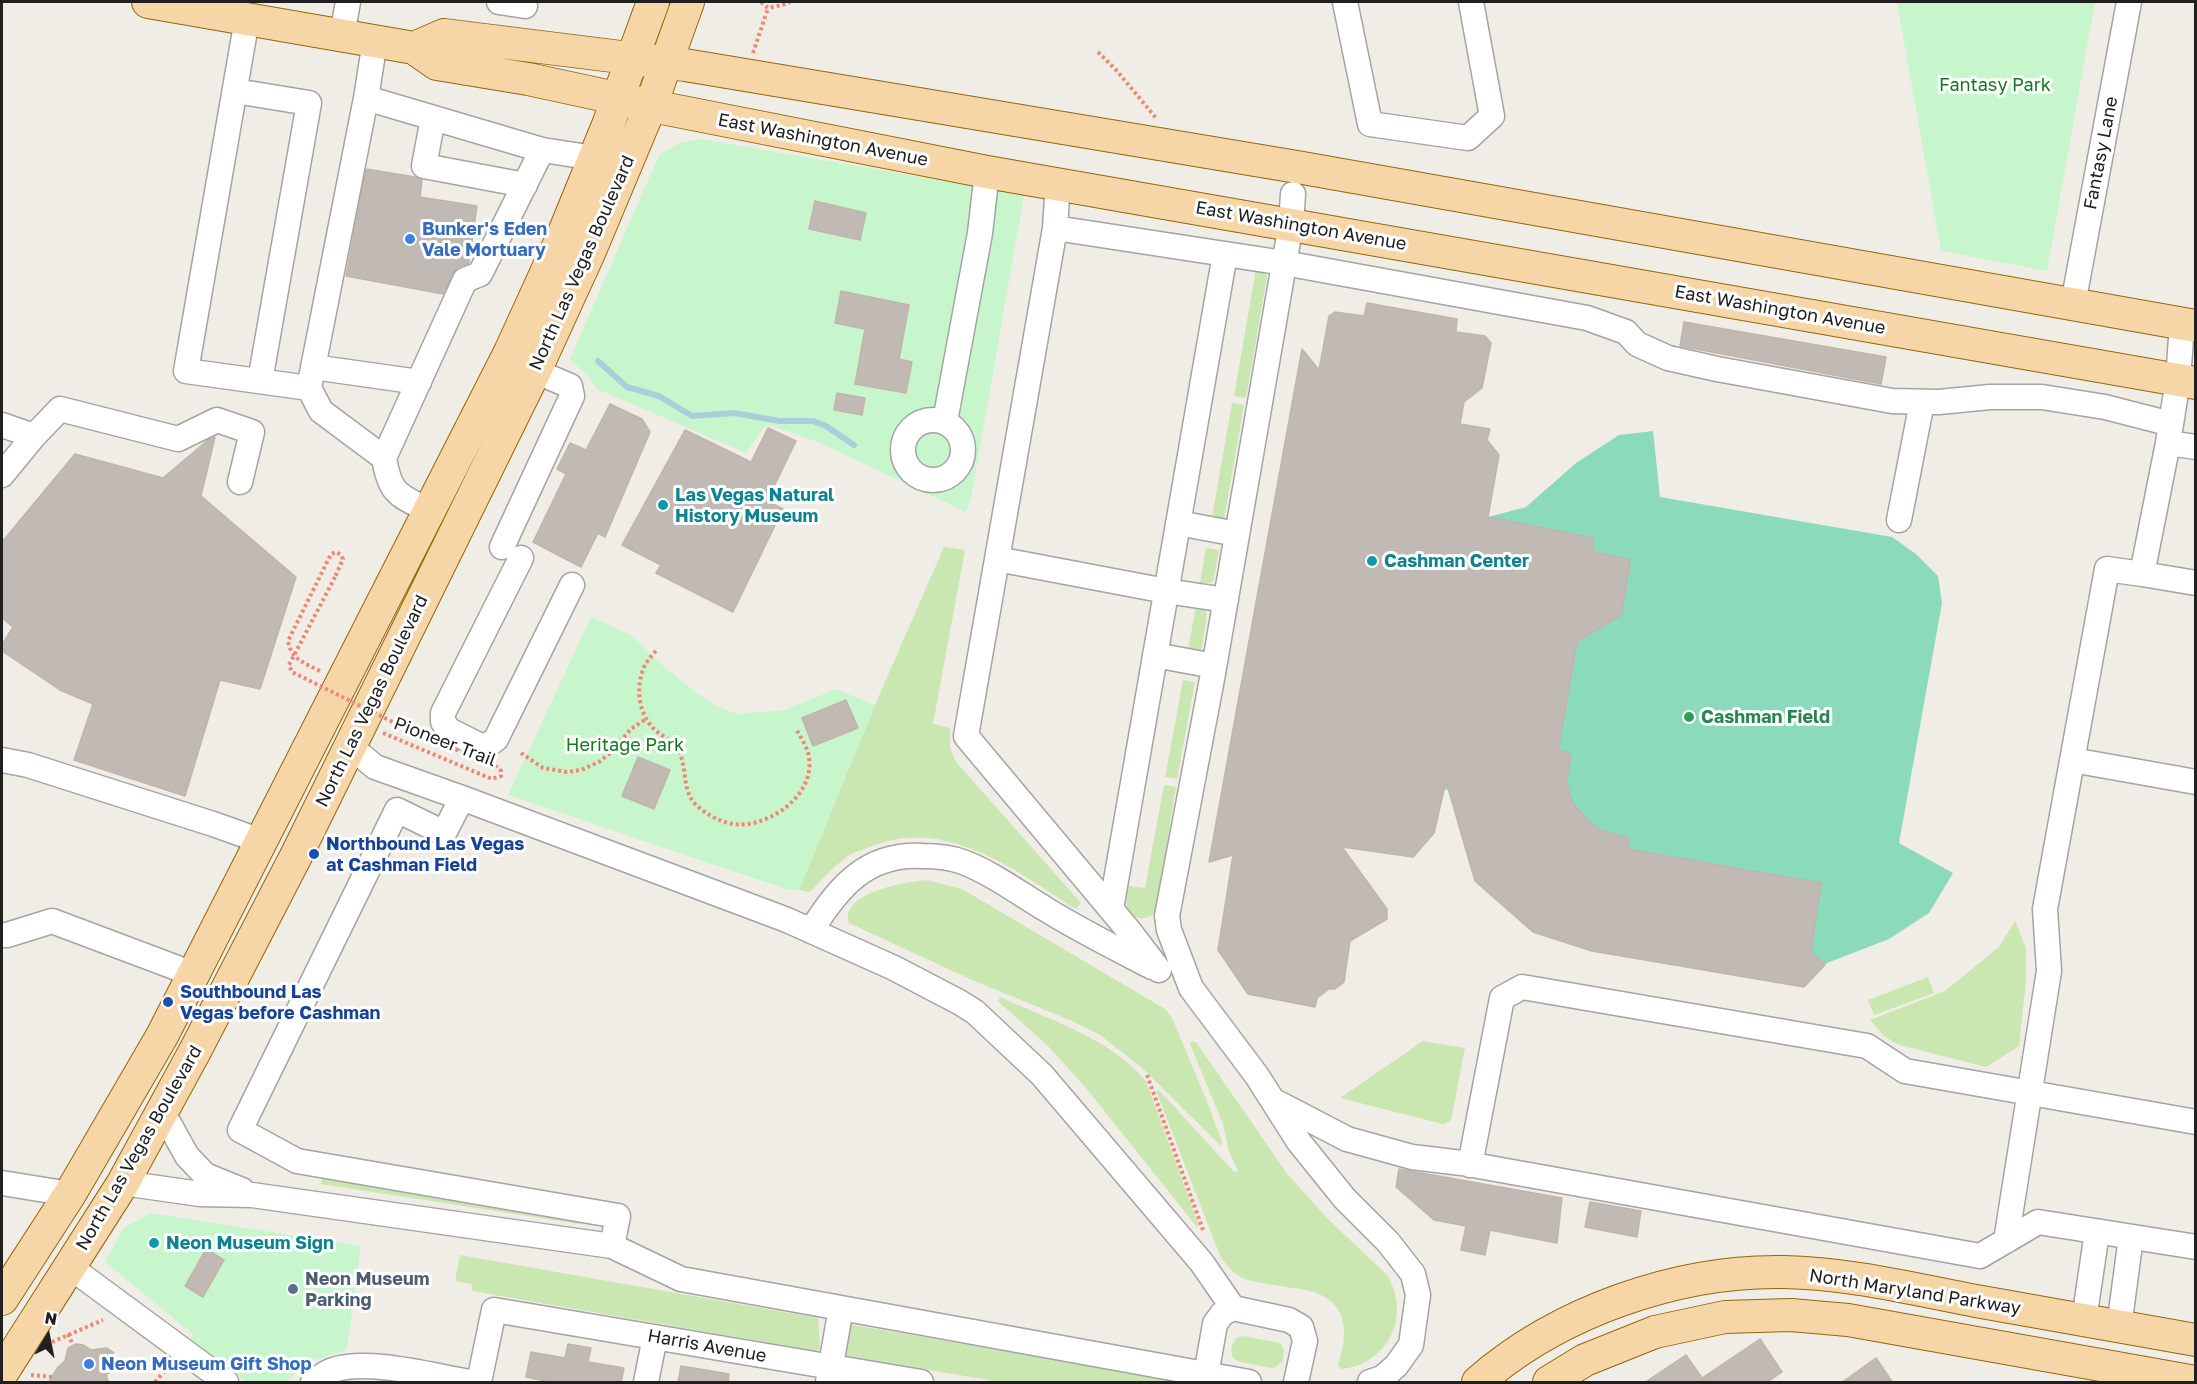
<!DOCTYPE html>
<html>
<head>
<meta charset="utf-8">
<style>
	body { margin:0 }
	#map { position:relative; width:2197px; height:1384px; overflow:hidden; background:#f0ede7; font-family:"Golos Text",sans-serif }
	canvas { display:block }
	.frame { position:absolute; inset:0; border:3px solid #202020; pointer-events:none }
	.north { position:absolute; left:18px; top:1306px; width:60px; height:60px; -webkit-text-stroke:4px #fff; paint-order:stroke; rotate:10deg; font-size:16px; font-weight:700; line-height:24px; text-align:center; color:#202020 }
	.north::after { content:''; display:block; margin:auto; width:21px; height:27px; background:#202020; clip-path:polygon(50% 0,100% 100%,50% 72%,0 100%) }
</style>
</head>
<body>
<div id="map">
<canvas width="2197" height="1384"></canvas>
<div class="frame"></div>
<div class="north">N</div>
</div>
<script>
const g = document.querySelector('canvas').getContext('2d');
g.lineJoin = 'round';
function fillPath(path, color) {
  g.fillStyle = color;
  g.fill(path, 'evenodd');
}
function stroke(path, color, width, dash) {
  g.strokeStyle = color;
  g.lineWidth = width;
  g.lineCap = dash ? 'butt' : 'round';
  g.setLineDash(dash || []);
  g.stroke(path);
}
function label(font, color, halo, rows, align = 'center') {
  g.font = font + ' "Golos Text",sans-serif';
  g.lineWidth = 6;
  g.setLineDash([]);
  g.textBaseline = 'middle';
  g.strokeStyle = halo;
  g.fillStyle = color;
  for (const [text, x, y, turn = 0] of rows) {
    g.save();
    g.translate(x, y);
    g.rotate((+turn || 0) * Math.PI / 180);
    g.textAlign = isNaN(turn) ? turn : align;
    if (halo) g.strokeText(text, 0, 0);
    g.fillText(text, 0, 0);
    g.restore();
  }
}
const grass = new Path2D(`
	M 1256,269 L 1262,271 L 1267,276 L 1246,398 L 1234,396 Z
	M 1232,403 L 1244,405 L 1224,520 L 1212,517 Z
	M 944,547 L 965,550 L 933,724 L 950,728 L 950,748 L 956,762 L 1081,903 L 1076,909 C 1014,870 944,814 867,848 C 859,851 849,854 843,860 C 831,869 821,881 810,892 L 799,890 L 875,705 Z
	M 1206,548 L 1219,550 L 1214,579 L 1211,583 L 1200,583 Z
	M 1196,605 L 1203,607 L 1207,615 L 1201,653 L 1188,650 Z
	M 1183,680 L 1195,682 L 1177,779 L 1165,777 Z
	M 1164,785 L 1176,787 L 1156,911 C 1148,921 1135,920 1127,911 L 1126,891 L 1129,886 L 1145,888 Z
	M 927,880 L 962,889 L 1165,1009 L 1172,1018 L 1206,1099 L 1222,1142 L 1221,1146 L 1141,1067 L 1100,1035 L 1072,1021 L 970,979 L 849,923 C 840,892 906,882 927,880 Z
	M 2015,921 L 2026,948 L 2026,981 L 2019,1046 L 1986,1067 L 1896,1044 L 1883,1035 L 1870,1020 L 1945,991 L 1999,947 Z
	M 1928,977 L 1934,993 L 1874,1015 L 1868,1000 Z
	M 1000,997 C 1050,1020 1110,1038 1146,1081 L 1199,1226 L 1197,1227 L 1086,1088 L 1048,1046 L 998,1001 Z
	M 1192,1041 L 1196,1042 L 1288,1175 L 1328,1219 L 1387,1275 C 1411,1315 1390,1363 1342,1369 L 1338,1366 C 1347,1337 1351,1305 1314,1292 C 1300,1288 1283,1287 1268,1284 C 1258,1282 1246,1281 1237,1275 C 1231,1270 1226,1264 1221,1258 L 1156,1091 L 1159,1090 L 1234,1172 L 1238,1171 L 1229,1152 L 1223,1124 L 1190,1044 Z
	M 1423,1041 L 1465,1048 L 1452,1116 L 1450,1121 L 1443,1124 L 1340,1098 Z
	M 323,1174 L 582,1214 L 580,1224 L 321,1184 Z
	M 460,1255 L 818,1318 L 820,1348 L 817,1351 L 472,1291 L 472,1284 L 455,1281 Z
	M 848,1324 L 1182,1382 L 1000,1382 L 842,1355 Z
	M 1243,1336 L 1280,1343 L 1284,1350 L 1283,1361 L 1276,1367 L 1272,1368 L 1241,1362 L 1234,1359 C 1229,1351 1231,1343 1238,1337 Z`);
const park = new Path2D(`
	M 1897,2 L 2095,2 L 2047,271 L 1941,251 Z
	M 701,139 L 1024,195 L 971,499 L 966,512 L 818,442 L 769,425 L 764,427 L 746,453 L 597,389 L 588,376 L 570,359 L 659,155 L 679,143 Z
	M 591,617 L 631,635 L 661,664 L 698,694 L 716,706 L 738,714 L 785,710 L 836,689 L 875,705 L 799,890 L 789,890 L 508,795 Z
	M 150,1213 L 361,1246 L 347,1350 L 309,1362 L 285,1382 L 246,1382 L 190,1339 L 194,1335 L 105,1262 L 123,1229 Z`);
const pitch = new Path2D(`
	M 1653,431 L 1660,497 L 1892,537 L 1916,554 L 1938,576 L 1942,603 L 1899,843 L 1953,873 L 1929,913 L 1889,939 L 1827,963 L 1804,987 L 1592,951 L 1533,932 L 1475,881 L 1456,817 L 1454,792 L 1444,789 L 1488,517 L 1526,507 L 1576,463 L 1619,435 Z`);
const stream = new Path2D(`
	M 598,361 L 627,387 L 659,396 L 692,416 L 734,413 L 780,421 L 813,421 L 826,426 L 854,445`);
const building = new Path2D(`
	M 366,169 L 415,177 L 422,180 L 420,197 L 477,206 L 469,263 L 459,267 L 453,273 L 443,294 L 346,276 Z
	M 815,201 L 866,213 L 860,240 L 809,229 Z
	M 841,291 L 909,305 L 899,359 L 912,362 L 906,393 L 855,384 L 865,329 L 835,323 Z
	M 1367,303 L 1457,319 L 1456,332 L 1485,336 L 1491,343 L 1482,388 L 1464,402 L 1460,424 L 1490,429 L 1487,440 L 1499,455 L 1488,517 L 1593,538 L 1592,551 L 1630,560 L 1622,614 L 1577,642 L 1558,750 L 1571,754 L 1566,783 L 1572,802 L 1587,820 L 1603,831 L 1629,838 L 1627,849 L 1821,883 L 1811,952 L 1825,965 L 1804,987 L 1592,951 L 1533,932 L 1475,881 L 1446,781 L 1434,833 L 1413,857 L 1342,847 L 1387,909 L 1387,919 L 1350,941 L 1344,982 L 1335,989 L 1329,989 L 1317,998 L 1315,1007 L 1248,994 L 1218,950 L 1233,855 L 1209,862 L 1302,349 L 1319,370 L 1329,316 L 1335,312 L 1364,316 Z
	M 1684,322 L 1886,357 L 1881,384 L 1680,346 Z
	M 837,393 L 865,398 L 862,415 L 834,410 Z
	M 610,404 L 642,419 L 650,432 L 605,537 L 598,533 L 581,567 L 533,542 L 566,474 L 557,469 L 570,443 L 586,450 Z
	M 768,428 L 796,441 L 767,501 L 783,509 L 733,612 L 656,573 L 661,565 L 622,545 L 685,430 L 751,462 Z
	M 215,437 L 201,496 L 296,577 L 260,689 L 220,680 L 185,796 L 74,760 L 93,704 L 60,690 L 2,651 L 2,645 L 13,627 L 2,618 L 2,542 L 75,454 L 163,478 L 208,440 Z
	M 846,700 L 858,728 L 813,746 L 802,718 Z
	M 638,757 L 670,770 L 654,809 L 622,796 Z
	M 1399,1169 L 1562,1198 L 1557,1243 L 1490,1230 L 1485,1255 L 1461,1250 L 1466,1226 L 1434,1220 L 1396,1187 Z
	M 1590,1202 L 1641,1211 L 1637,1237 L 1585,1227 Z
	M 206,1249 L 224,1260 L 203,1297 L 185,1286 Z
	M 1760,1339 L 1782,1372 L 1766,1383 L 1644,1383 L 1686,1355 L 1702,1378 Z
	M 76,1344 L 83,1345 L 91,1350 L 107,1348 L 113,1352 L 117,1361 L 115,1369 L 106,1375 L 109,1383 L 48,1383 L 58,1367 L 65,1361 L 68,1348 Z
	M 568,1344 L 591,1348 L 588,1362 L 624,1368 L 621,1383 L 555,1383 L 526,1377 L 531,1352 L 565,1358 Z
	M 1876,1358 L 1893,1383 L 1841,1383 Z
	M 681,1366 L 729,1374 L 728,1383 L 678,1383 Z`);
const path = new Path2D(`
	M 761,2 L 768,8 L 786,4 L 790,2
	M 1098,52 L 1117,71 L 1156,118
	M 753,53 L 768,8
	M 656,651 C 652,655 648,660 645,665 C 635,686 638,713 654,729 C 662,736 672,741 678,750 C 688,767 681,790 696,805 C 706,814 720,822 733,824 C 767,829 815,796 809,758 C 808,748 801,738 796,729
	M 320,671 C 304,663 291,659 288,641 L 331,554 L 336,552 L 341,555 L 343,559 L 335,577
	M 383,733 L 492,779 L 501,776 L 501,771 L 496,766
	M 521,753 L 543,768 L 567,772 L 581,770 L 599,762 L 609,754 L 631,729 L 646,719
	M 1147,1075 L 1203,1230
	M 68,1334 L 73,1345
	M 52,1342 L 103,1320
	M 31,1375 L 53,1377
	M 155,1382 L 169,1366`);
const minor = new Path2D(`
	M 499,2 L 525,6
	M 1345,2 L 1370,124 L 1468,138 L 1492,116 L 1471,2
	M 247,19 L 186,371 L 309,388 L 321,411 L 384,458 C 390,494 398,495 428,510
	M 342,35 L 348,2
	M 375,41 L 366,98 L 542,150 L 595,158
	M 235,91 L 309,103 L 260,381
	M 433,118 L 424,166 L 525,185
	M 1058,184 L 1055,228 L 1284,263 L 1587,318 L 1626,332 L 1637,344 L 1668,358 L 1717,369 L 1892,401 L 1939,402 L 1990,397 L 2042,397 L 2105,407 L 2171,424
	M 1293,194 L 1291,224 L 1212,679 L 1167,916 L 1169,930 L 1191,988 L 1257,1076 L 1299,1142 L 1345,1199 L 1388,1242 L 1413,1274 L 1418,1295 L 1411,1345 L 1396,1366 L 1382,1378 L 1370,1382
	M 1055,228 L 966,736 L 1130,932 L 1159,970
	M 2073,304 L 2129,2
	M 2182,324 L 2178,380 L 2168,443 L 2196,447
	M 313,367 L 419,382
	M 309,388 L 366,98
	M903 450a30 30 0 1 1 60 0a30 30 0 1 1-60 0Z
	M 945,421 L 980,233 L 987,172
	M 2,425 L 34,436 L 60,409 L 178,439 L 217,420 L 252,432 L 240,482
	M 384,458 L 465,280 L 480,274 L 542,150
	M 2,475 L 34,436
	M 1899,520 L 1922,402
	M 1178,523 L 1237,534
	M 502,547 L 572,396 L 570,386 L 535,371
	M 521,558 L 443,713 L 443,722 L 449,730 L 481,746 L 488,745 L 496,739 L 572,585
	M 997,559 L 1166,591 L 1226,600
	M 2142,574 L 2196,583
	M 1155,655 L 1214,666
	M 350,746 L 375,767 L 462,798 L 444,833 L 397,810 L 240,1130 L 297,1161 L 618,1216 L 612,1246
	M 2,760 L 28,765 L 213,824 L 261,841
	M 2072,760 L 2196,782
	M 462,798 L 787,920 L 894,968 L 959,1002 L 975,1012 L 1042,1075 L 1202,1263 L 1233,1308 L 1222,1314 L 1215,1324 L 1206,1375
	M 1111,909 L 1225,254
	M 811,931 C 838,887 867,853 922,856 C 936,856 950,857 963,862 C 992,873 1020,894 1047,910 C 1081,931 1117,949 1152,967
	M 2,935 L 7,935 L 52,921 L 193,974
	M 1274,1101 L 1347,1139 L 1412,1157 L 1462,1163 L 1980,1256 L 2038,1222 L 2196,1247
	M 162,1111 L 187,1156 L 205,1175 L 242,1190
	M 1470,1165 L 1502,998 L 1522,987 L 1867,1046 L 1905,1071 L 2196,1122
	M 2,1183 L 70,1194
	M 123,1183 L 200,1194 L 252,1195 L 612,1246 L 681,1279 L 1249,1382
	M 2006,1241 L 2049,971 L 2045,909 L 2107,569 L 2142,574 L 2168,443
	M 70,1267 L 226,1382
	M 1233,1308 L 1289,1320 L 1301,1327 L 1305,1341 L 1296,1382
	M 2084,1320 L 2097,1232
	M 2119,1327 L 2131,1237
	M 313,1382 C 319,1378 326,1372 333,1370 C 368,1358 433,1376 470,1382
	M 479,1382 L 494,1310 L 921,1382
	M 646,1382 L 655,1337
	M 828,1382 L 841,1308`);
const major = new Path2D(`
	M 148,2 L 414,48 L 437,64 L 528,79 L 667,109 L 987,172 L 2196,383
	M 414,48 L 444,35 L 685,65 L 1297,167 L 2196,326
	M 2,1299 L 70,1194 L 162,1036 L 510,352 L 561,240 L 608,125 L 653,2
	M 2,1373 L 123,1183 L 195,1051 L 296,856 L 535,371 L 589,253 L 651,105 L 688,2
	M 1478,1382 C 1558,1312 1677,1270 1784,1272 C 1848,1273 1913,1289 1976,1301 C 2049,1314 2122,1327 2196,1340
	M 1549,1382 L 1585,1360 L 1655,1332 L 1725,1317 L 1791,1315 L 1848,1320 L 2196,1382`);
const pathBridge = new Path2D(`
	M 335,577 L 289,665 L 292,672 L 411,731 L 496,766`);
const markers = [
	[410,239,6,"#3f7fe0"],
	[663,505,6,"#0f9aa8"],
	[1372,561,6,"#0f9aa8"],
	[1689,717,6,"#2e9e5b"],
	[314,854,6,"#1a4fb4"],
	[168,1002,6,"#1a4fb4"],
	[154,1243,6,"#0f9aa8"],
	[293,1289,6,"#5c6f8a"],
	[89,1364,6,"#3f7fe0"]
];
const parkNames = [
	["Fantasy Park",1995,85],
	["Heritage Park",625,745]
];
const streetNames = [
	["East Washington Avenue",823,140,11],
	["Fantasy Lane",2101,153,-79],
	["East Washington Avenue",1301,226,10],
	["North Las Vegas Boulevard",582,263,-66],
	["East Washington Avenue",1780,310,10],
	["North Las Vegas Boulevard",372,701,-64],
	["Pioneer Trail",445,742,21],
	["North Las Vegas Boulevard",139,1148,-60],
	["North Maryland Parkway",1915,1292,9],
	["Harris Avenue",707,1346,10]
];
const shopNames = [
	["Bunker's Eden",422,229],
	["Vale Mortuary",422,250],
	["Neon Museum Gift Shop",101,1364]
];
const cultureNames = [
	["Las Vegas Natural",675,495],
	["History Museum",675,516],
	["Cashman Center",1384,561],
	["Neon Museum Sign",166,1243]
];
const leisureNames = [
	["Cashman Field",1701,717]
];
const transitNames = [
	["Northbound Las Vegas",326,844],
	["at Cashman Field",326,865],
	["Southbound Las",180,992],
	["Vegas before Cashman",180,1013]
];
const serviceNames = [
	["Neon Museum",305,1279],
	["Parking",305,1300]
];
fillPath(grass, '#cae6b1');
fillPath(park, '#c8f6cc');
fillPath(pitch, '#8bdabc');
stroke(stream, '#abcfda', 6);
fillPath(building, '#c0b9b4');
stroke(building, '#c1b5aa', 1.5);
stroke(minor, '#a4a4a4', 27);
stroke(major, '#92680a', 34);
stroke(path, '#f18677', 4, [3, 3]);
stroke(minor, '#fff', 24);
stroke(major, '#f6d5a6', 32);
stroke(pathBridge, '#f18677', 4, [3, 3]);
for (const [x, y, r, color] of markers) {
  const dot = new Path2D();
  dot.arc(x, y, r, 0, 2 * Math.PI);
  g.fillStyle = color;
  g.fill(dot);
  stroke(dot, '#fff', 2);
}
label('18px', '#13791d', '#fff', parkNames);
label('18px', '#202020', '#fff', streetNames);
label('bold 18px', '#366cbe', '#fff', shopNames, 'left');
label('bold 18px', '#0d838f', '#fff', cultureNames, 'left');
label('bold 18px', '#27864d', '#fff', leisureNames, 'left');
label('bold 18px', '#164399', '#fff', transitNames, 'left');
label('bold 18px', '#4e5e75', '#fff', serviceNames, 'left');
</script>
</body>
</html>
